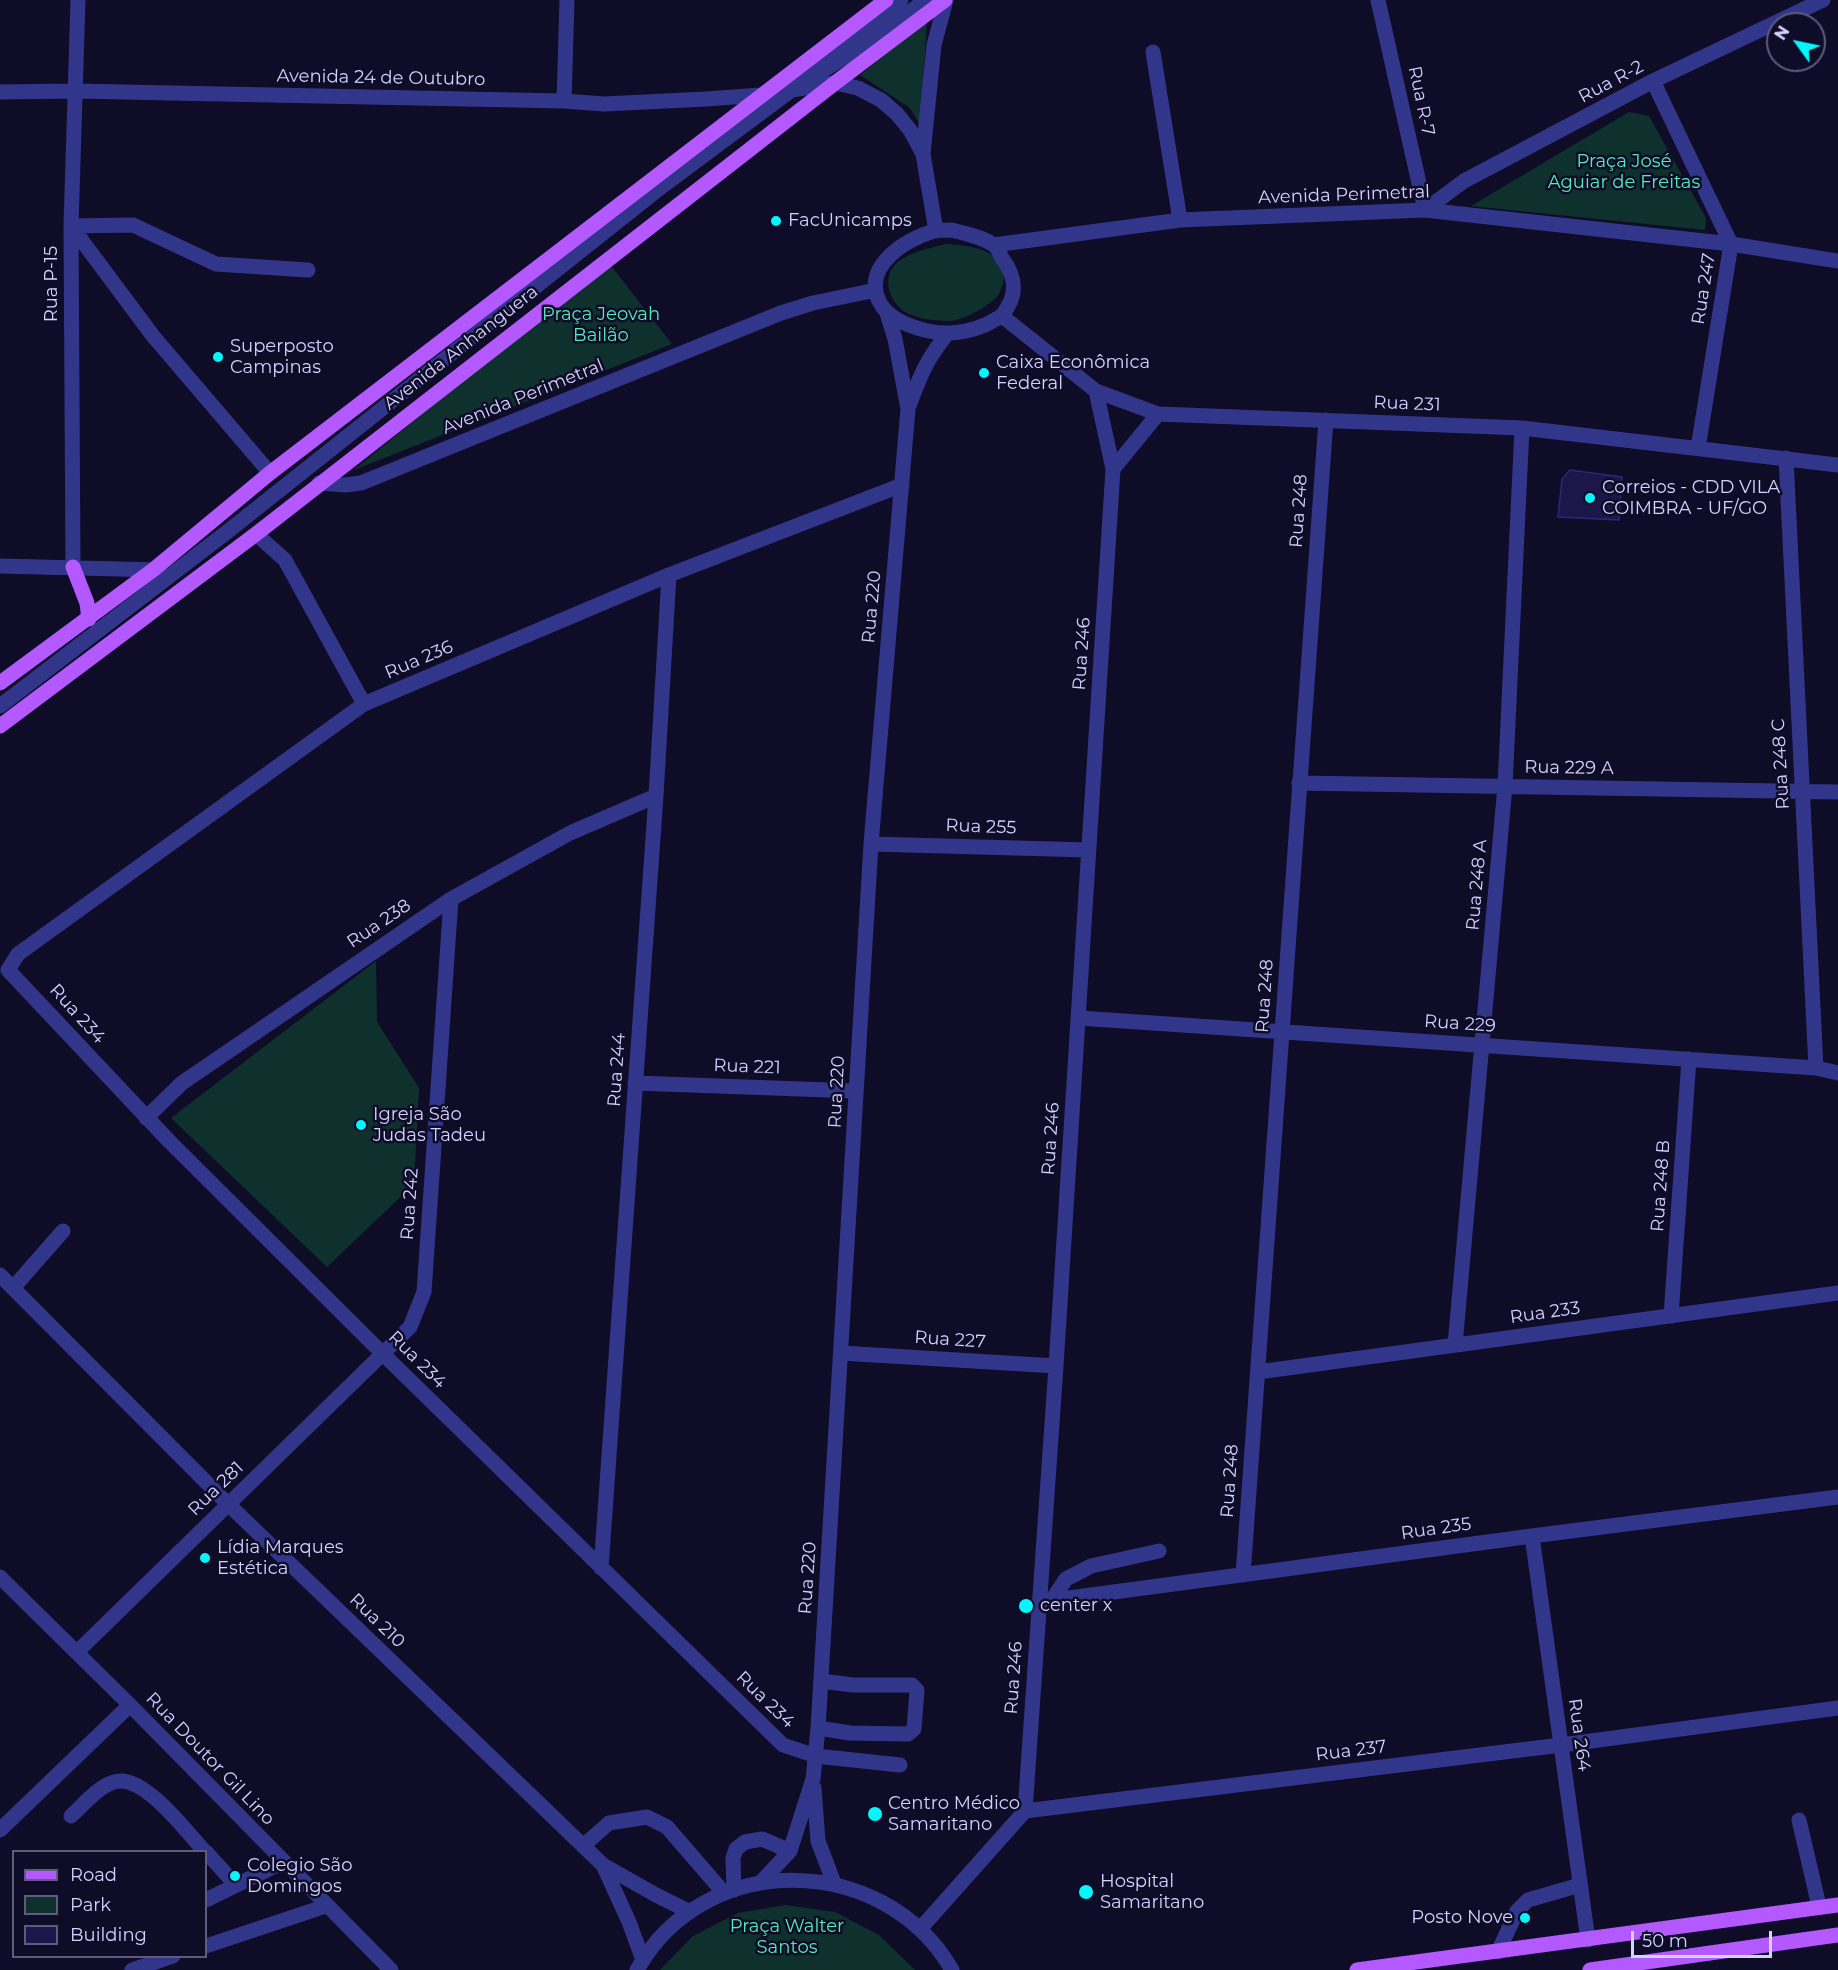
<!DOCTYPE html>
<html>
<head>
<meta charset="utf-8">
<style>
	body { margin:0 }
	#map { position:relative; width:1838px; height:1970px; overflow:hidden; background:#0f0c27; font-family:Montserrat,sans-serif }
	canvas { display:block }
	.legend { position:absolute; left:12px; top:1850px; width:195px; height:108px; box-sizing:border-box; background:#0f0c27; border:2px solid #5d5b7d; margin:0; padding:8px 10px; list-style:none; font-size:18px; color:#d3d2ff }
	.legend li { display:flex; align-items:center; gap:12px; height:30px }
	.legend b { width:30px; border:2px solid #5d5b7d }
	.north { position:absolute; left:1766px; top:12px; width:60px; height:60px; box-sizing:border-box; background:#0f0c27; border:2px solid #5d5b7d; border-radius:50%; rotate:303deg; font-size:16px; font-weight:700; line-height:24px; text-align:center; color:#d3d2ff }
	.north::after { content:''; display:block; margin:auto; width:21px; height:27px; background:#00f8fd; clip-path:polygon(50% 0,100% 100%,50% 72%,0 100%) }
	.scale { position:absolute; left:1631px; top:1931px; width:141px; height:27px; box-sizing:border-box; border:3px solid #d3d2ff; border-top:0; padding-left:8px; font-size:18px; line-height:21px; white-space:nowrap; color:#d3d2ff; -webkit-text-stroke:4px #0f0c27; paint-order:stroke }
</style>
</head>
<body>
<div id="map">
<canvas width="1838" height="1970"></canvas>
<ul class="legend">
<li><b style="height:8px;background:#b459ff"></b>Road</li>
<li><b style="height:16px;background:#0f312d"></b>Park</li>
<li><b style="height:16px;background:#1d164a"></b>Building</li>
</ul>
<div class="north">N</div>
<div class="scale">50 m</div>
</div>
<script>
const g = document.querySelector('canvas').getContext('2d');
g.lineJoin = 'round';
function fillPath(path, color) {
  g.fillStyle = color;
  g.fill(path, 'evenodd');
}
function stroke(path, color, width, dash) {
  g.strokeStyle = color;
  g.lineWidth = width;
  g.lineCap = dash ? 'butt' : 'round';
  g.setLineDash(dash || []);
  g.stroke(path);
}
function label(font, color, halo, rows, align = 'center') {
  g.font = font + ' Montserrat,sans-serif';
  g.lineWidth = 5;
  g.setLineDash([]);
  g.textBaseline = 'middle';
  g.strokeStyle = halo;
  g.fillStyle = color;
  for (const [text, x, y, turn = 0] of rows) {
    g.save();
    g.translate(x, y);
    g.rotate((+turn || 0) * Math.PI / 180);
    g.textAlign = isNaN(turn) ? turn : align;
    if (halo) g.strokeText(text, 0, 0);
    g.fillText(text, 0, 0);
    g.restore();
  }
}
const green = new Path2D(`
	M 927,21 L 920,125 L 910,108 L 860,75 Z
	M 1629,112 L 1649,116 L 1706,218 L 1705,230 L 1471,206 Z
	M 945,244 C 968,245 1011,250 1003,283 C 1001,291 998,298 991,302 C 981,310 963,320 950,321 C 937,321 917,319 905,312 C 887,300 880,272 902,259 C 915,251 930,248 945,244 Z
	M 608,262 L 672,344 L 354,470 Z
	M 376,961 L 377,1022 L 419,1088 L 414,1184 L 327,1267 L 171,1118 Z
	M 786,1905 L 835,1912 L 879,1935 L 915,1970 L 660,1970 L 693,1936 L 738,1913 Z`);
const building = new Path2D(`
	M 1570,470 L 1622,477 L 1619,520 L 1558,517 L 1562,479 Z`);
const minor = new Path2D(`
	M 901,0 L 874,20 L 793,89 L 869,42 L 926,0
	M 1378,0 L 1425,210
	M 1153,52 L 1180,220
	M 1653,81 L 1731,244 L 1698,448
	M 0,92 L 75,91 L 564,101 L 604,104 L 706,99 L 761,95 L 835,83 L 858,88 L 881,100 L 897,114 L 910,130 L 923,154
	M 564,101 L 567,0
	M 1425,210 L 1464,181 L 1653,81 L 1823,0
	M 71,226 L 153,336 L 270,473
	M 71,226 L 133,225 L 216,264 L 308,270
	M 952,230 C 964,233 986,238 995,246 C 998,249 1000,254 1002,258 C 1014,274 1018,290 1007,308 C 1004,313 1003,316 998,318 C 984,327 968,332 951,333 C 928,334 889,323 879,301 C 862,266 906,239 934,231 C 940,230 946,230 952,230 Z
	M 936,231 L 923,154 L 934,45 L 946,0
	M 994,245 L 1180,220 L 1425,210 L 1731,244 L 1838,261
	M 1002,316 L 1096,391 L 1158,414 L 1522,428 L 1838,465
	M 909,406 C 920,376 927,358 948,333
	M 1786,458 L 1816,1068
	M 1113,469 L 1158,414
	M 319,483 L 345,485 L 361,483 L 781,313 L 813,303 L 876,290
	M 256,534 L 285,560 L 364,704
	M 0,566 L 159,570
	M 73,567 L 71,226 L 78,0
	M 0,706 L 227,532 L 660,188 L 793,89
	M 1299,783 L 1838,792
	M 871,844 L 1089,850
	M 8,970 L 169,1141 L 383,1354 L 783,1745 L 816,1756 L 900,1765
	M 8,970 L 18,954 L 364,704 L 669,575 L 902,485
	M 1079,1018 L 1816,1068 L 1838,1073
	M 635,1083 L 856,1091
	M 146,1118 L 182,1083 L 451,899 L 570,833 L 656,796
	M 0,1275 L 228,1504 L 603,1865 L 656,1895 L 690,1912
	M 13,1288 L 63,1231
	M 1671,1316 L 1689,1059
	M 1455,1345 L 1505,786 L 1522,428
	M 841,1353 L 1056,1366
	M 1258,1372 L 1838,1293
	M 1532,1536 L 1588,1940
	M 601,1568 L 656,796 L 669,575
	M 1243,1575 L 1326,420
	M 0,1577 L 130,1705 L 391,1970
	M 1052,1600 L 1066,1579 L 1091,1566 L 1159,1551
	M 1039,1602 L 1532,1536 L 1838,1497
	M 77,1652 L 410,1327 L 424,1292 L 451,899
	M 818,1728 L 850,1733 L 908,1734 L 914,1729 L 917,1690 L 912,1685 L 853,1685 L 821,1681
	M 814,1788 L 818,1841 L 834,1883
	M 1025,1811 L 1056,1366 L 1113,469 L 1096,391
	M 71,1816 C 83,1805 103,1781 120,1781 C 148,1780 187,1832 205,1852
	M 1799,1820 L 1819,1906
	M 0,1830 L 130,1705
	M 583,1846 L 609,1823 L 647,1817 L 667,1827 L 724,1893
	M 206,1852 L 236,1885
	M 603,1865 L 629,1922 L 643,1960
	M 761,1882 L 790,1851 L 813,1779 L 818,1728 L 871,844 L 908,409 L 895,339 L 887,313
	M 734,1890 L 733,1858 L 736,1849 L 745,1842 L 762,1839 L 790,1851
	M 206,1900 L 283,1862
	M 920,1929 L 1025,1811 L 1561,1745 L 1838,1708
	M 206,1946 L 326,1906
	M 1498,1952 L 1517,1911 L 1528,1900 L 1580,1885
	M 132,1970 L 173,1956
	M 637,1970 C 704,1849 884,1852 952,1970`);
const major = new Path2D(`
	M 73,567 L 87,603 L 89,619
	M 0,683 L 153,570 L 270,473 L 886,0
	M 0,726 L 256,534 L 835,83 L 945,0
	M 1357,1970 L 1838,1905
	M 1590,1970 L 1838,1935`);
const markers = [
	[776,221,6,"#00f8fd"],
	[218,357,6,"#00f8fd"],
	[984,373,6,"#00f8fd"],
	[1590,498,6,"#00f8fd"],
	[361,1125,6,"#00f8fd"],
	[205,1558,6,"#00f8fd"],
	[1026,1606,8,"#00f8fd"],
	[875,1814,8,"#00f8fd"],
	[235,1876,6,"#00f8fd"],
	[1086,1892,8,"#00f8fd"],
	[1525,1918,6,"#00f8fd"]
];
const streetNames = [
	["Avenida 24 de Outubro",381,78,1],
	["Rua R-2",1611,82,-28],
	["Rua R-7",1421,101,78],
	["Avenida Perimetral",1344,195,-2],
	["Rua P-15",52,284,-90],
	["Rua 247",1704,289,-81],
	["Avenida Anhanguera",461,348,-38],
	["Avenida Perimetral",523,397,-22],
	["Rua 231",1407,404,2],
	["Rua 248",1299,511,-86],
	["Rua 220",872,607,-85],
	["Rua 246",1082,654,-86],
	["Rua 236",419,660,-23],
	["Rua 248 C",1781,764,-93],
	["Rua 229 A",1569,768,1],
	["Rua 255",981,827,2],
	["Rua 248 A",1477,885,-85],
	["Rua 238",379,924,-34],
	["Rua 248",1265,996,-86],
	["Rua 234",77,1014,48],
	["Rua 229",1460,1024,4],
	["Rua 221",747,1067,2],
	["Rua 244",617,1070,-86],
	["Rua 220",837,1092,-87],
	["Rua 246",1051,1139,-86],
	["Rua 248 B",1661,1186,-86],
	["Rua 242",410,1204,-86],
	["Rua 233",1545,1313,-8],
	["Rua 227",950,1340,4],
	["Rua 234",417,1360,45],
	["Rua 248",1230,1481,-86],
	["Rua 281",216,1489,-44],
	["Rua 235",1436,1529,-8],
	["Rua 220",808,1578,-86],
	["Rua 210",377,1621,44],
	["Rua 246",1014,1678,-86],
	["Rua 234",765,1700,44],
	["Rua 264",1579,1735,82],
	["Rua 237",1351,1751,-7],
	["Rua Doutor Gil Lino",210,1759,46]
];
const parkNames = [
	["Praça José",1624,162],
	["Aguiar de Freitas",1624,183],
	["Praça Jeovah",601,315],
	["Bailão",601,336],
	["Praça Walter",787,1927],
	["Santos",787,1948]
];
const poiNames = [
	["FacUnicamps",788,221],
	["Superposto",230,347],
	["Campinas",230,368],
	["Caixa Econômica",996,363],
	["Federal",996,384],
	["Correios - CDD VILA",1602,488],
	["COIMBRA - UF/GO",1602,509],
	["Igreja São",373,1115],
	["Judas Tadeu",373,1136],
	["Lídia Marques",217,1548],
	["Estética",217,1569],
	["center x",1040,1606],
	["Centro Médico",888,1804],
	["Samaritano",888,1825],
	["Colegio São",247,1866],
	["Domingos",247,1887],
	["Hospital",1100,1882],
	["Samaritano",1100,1903],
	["Posto Nove",1513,1918,"right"]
];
fillPath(green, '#0f312d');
fillPath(building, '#1d164a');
stroke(building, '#2f2678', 1.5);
stroke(minor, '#32368b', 15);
stroke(major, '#b459ff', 15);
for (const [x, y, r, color] of markers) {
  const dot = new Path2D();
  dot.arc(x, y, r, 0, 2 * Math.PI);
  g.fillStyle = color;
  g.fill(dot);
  stroke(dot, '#0f0c27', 2);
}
label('18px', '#d3d2ff', '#0f0c27', streetNames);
label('18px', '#51ecb9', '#0f0c27', parkNames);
label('18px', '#d3d2ff', '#0f0c27', poiNames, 'left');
</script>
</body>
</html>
